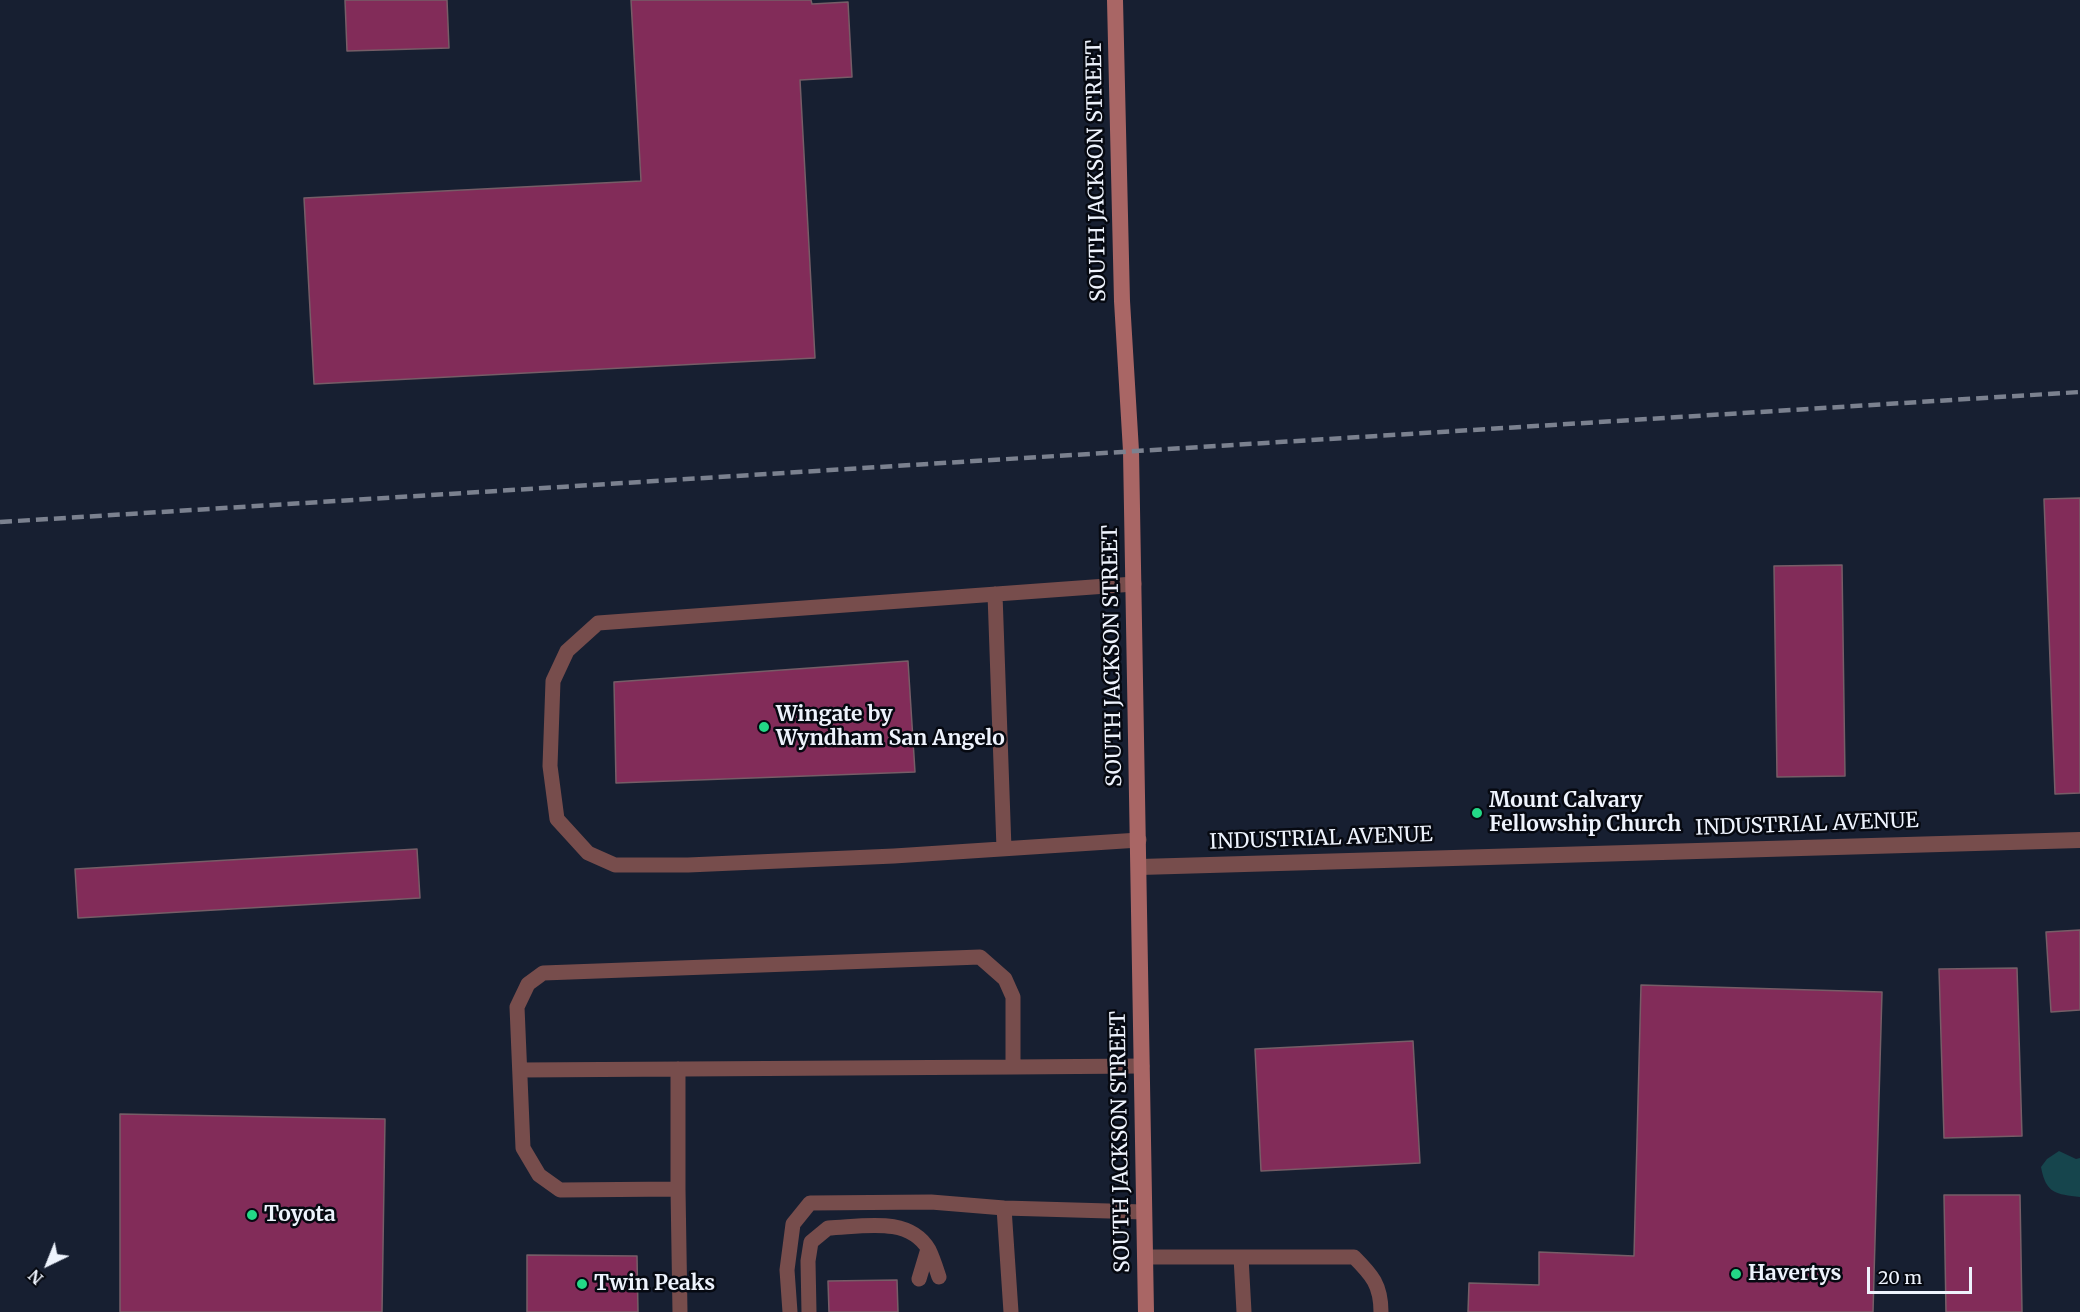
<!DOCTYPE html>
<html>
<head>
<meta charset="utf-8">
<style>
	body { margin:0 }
	#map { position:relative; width:2080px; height:1312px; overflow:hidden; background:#171f31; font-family:Merriweather,serif }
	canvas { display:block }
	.north { position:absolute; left:18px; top:1234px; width:60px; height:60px; -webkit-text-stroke:4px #060911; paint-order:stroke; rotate:223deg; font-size:16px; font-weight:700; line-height:24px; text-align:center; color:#eef3fd }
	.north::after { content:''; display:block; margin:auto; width:21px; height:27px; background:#eef3fd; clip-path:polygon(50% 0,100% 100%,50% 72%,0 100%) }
	.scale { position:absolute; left:1867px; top:1267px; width:105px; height:27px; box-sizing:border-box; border:3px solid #eef3fd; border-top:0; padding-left:8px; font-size:18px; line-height:21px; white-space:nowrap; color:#eef3fd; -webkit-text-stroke:4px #060911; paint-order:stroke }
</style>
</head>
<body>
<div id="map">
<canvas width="2080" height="1312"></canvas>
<div class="north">N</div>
<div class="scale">20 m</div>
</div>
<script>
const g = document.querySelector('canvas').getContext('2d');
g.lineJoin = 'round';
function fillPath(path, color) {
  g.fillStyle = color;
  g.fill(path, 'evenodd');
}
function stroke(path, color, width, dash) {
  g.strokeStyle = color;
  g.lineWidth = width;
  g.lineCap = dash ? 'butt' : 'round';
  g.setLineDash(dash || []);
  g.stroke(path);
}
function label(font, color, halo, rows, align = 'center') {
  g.font = font + ' Merriweather,serif';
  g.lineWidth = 5;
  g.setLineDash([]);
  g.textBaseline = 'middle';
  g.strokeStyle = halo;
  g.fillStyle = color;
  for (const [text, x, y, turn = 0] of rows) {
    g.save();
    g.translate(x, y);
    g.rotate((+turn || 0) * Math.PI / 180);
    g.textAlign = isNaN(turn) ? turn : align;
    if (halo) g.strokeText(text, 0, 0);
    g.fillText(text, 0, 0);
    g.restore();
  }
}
const water = new Path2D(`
	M 2059,1151 L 2076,1159 L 2080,1158 L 2080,1197 C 2056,1194 2046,1194 2041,1167 L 2047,1159 Z`);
const building = new Path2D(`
	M 345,0 L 447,0 L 449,48 L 347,51 Z
	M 631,0 L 811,0 L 812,4 L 848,2 L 852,77 L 800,80 L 815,358 L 314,384 L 304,198 L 641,181 Z
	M 2080,498 L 2080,793 L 2055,794 L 2044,499 Z
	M 1842,565 L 1845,776 L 1777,777 L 1774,566 Z
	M 908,661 L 915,772 L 616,783 L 614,682 Z
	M 417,849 L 420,898 L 78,918 L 75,869 Z
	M 2080,930 L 2080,1010 L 2051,1012 L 2046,932 Z
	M 2017,968 L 2022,1136 L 1944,1138 L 1939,969 Z
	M 1641,985 L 1882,992 L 1873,1312 L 1468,1312 L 1469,1283 L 1539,1285 L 1539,1252 L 1634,1256 Z
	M 1413,1041 L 1420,1163 L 1261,1171 L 1255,1049 Z
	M 120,1114 L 385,1119 L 382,1312 L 120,1312 Z
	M 1944,1195 L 2020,1195 L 2022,1312 L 1946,1312 Z
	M 527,1255 L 637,1256 L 638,1312 L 527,1312 Z
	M 897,1280 L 898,1312 L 829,1312 L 828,1281 Z`);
const service = new Path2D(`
	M 1134,584 L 598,623 L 567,651 L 553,681 L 550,766 L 557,819 L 588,853 L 615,865 L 688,865 L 894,856 L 1139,840
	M 995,594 L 1004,849
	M 520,1070 L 1013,1067
	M 678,1189 L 678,1069
	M 1004,1208 L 1011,1312
	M 1145,1257 L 1241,1257
	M 919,1279 L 928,1249
	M 680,1312 L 678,1189 L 560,1190 L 539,1175 L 523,1148 L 517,1007 L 528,984 L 543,973 L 980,957 L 1005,979 L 1013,997 L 1013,1067 L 1142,1066
	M 790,1312 L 787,1270 L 793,1224 L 810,1203 L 931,1202 L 1004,1208 L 1144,1212
	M 809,1312 L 808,1261 L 811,1242 L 828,1228 C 861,1227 909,1215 929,1250 C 933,1258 936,1268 939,1277
	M 1244,1312 L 1241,1257 L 1354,1257 C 1372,1275 1381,1285 1381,1312`);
const minor = new Path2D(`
	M 1140,867 L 2080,840`);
const secondary = new Path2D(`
	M 1115,0 L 1122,301 L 1131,451 L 1146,1312`);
const rail = new Path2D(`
	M 0,522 L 2080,392`);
const markers = [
	[764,727,6,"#23d886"],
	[1477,813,6,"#23d886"],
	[252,1215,6,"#23d886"],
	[1736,1274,6,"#23d886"],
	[582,1284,6,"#23d886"]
];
const streetNames = [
	["SOUTH JACKSON STREET",1097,171,-91],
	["SOUTH JACKSON STREET",1113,656,-91],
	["INDUSTRIAL AVENUE",1807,825,-2],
	["INDUSTRIAL AVENUE",1321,839,-2],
	["SOUTH JACKSON STREET",1121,1142,-91]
];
const poiNames = [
	["Wingate by",776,715],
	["Wyndham San Angelo",776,739],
	["Mount Calvary",1489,801],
	["Fellowship Church",1489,825],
	["Toyota",264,1215],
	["Havertys",1748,1274],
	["Twin Peaks",594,1284]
];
fillPath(water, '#16454d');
fillPath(building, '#822c59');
stroke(building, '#765d67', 1.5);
stroke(service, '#774d4c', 15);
stroke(minor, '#774d4c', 16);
stroke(secondary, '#a96665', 16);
stroke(rail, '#7b818f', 4.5, [12, 6]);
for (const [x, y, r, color] of markers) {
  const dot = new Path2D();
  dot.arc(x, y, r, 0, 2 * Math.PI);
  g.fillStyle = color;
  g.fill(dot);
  stroke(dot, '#060911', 2);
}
label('21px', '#eef3fd', '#060911', streetNames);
label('bold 21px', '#eef3fd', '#060911', poiNames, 'left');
</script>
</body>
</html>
